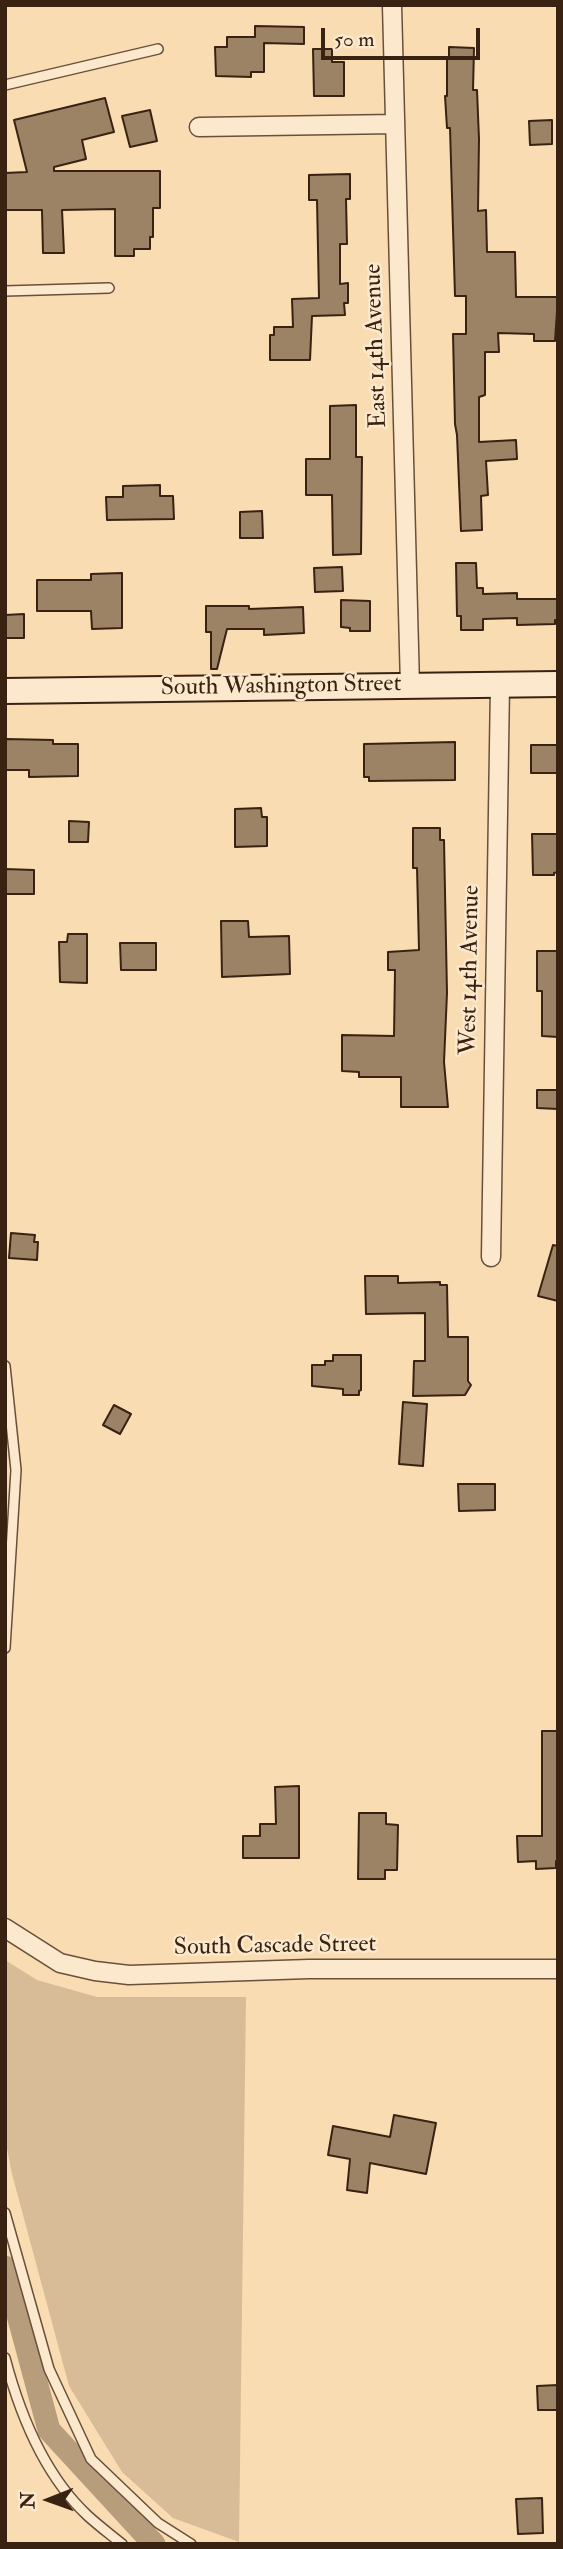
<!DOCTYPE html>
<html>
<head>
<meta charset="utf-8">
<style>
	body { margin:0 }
	#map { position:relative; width:563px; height:2549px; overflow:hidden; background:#f9dcb2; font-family:"IM FELL Double Pica",serif }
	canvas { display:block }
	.frame { position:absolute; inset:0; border:7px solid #392212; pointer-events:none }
	.north { position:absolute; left:14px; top:2465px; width:70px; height:70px; -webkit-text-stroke:5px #fbe8cd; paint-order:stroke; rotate:269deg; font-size:19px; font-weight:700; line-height:28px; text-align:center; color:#392212 }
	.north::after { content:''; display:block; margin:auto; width:24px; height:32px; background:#392212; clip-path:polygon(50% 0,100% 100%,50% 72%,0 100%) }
	.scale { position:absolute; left:321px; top:28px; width:159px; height:32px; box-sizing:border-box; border:4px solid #392212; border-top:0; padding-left:9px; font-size:21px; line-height:24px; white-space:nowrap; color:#392212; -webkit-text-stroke:5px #fbe8cd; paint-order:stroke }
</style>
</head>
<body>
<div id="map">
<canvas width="563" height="2549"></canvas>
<div class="frame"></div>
<div class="north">N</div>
<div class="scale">50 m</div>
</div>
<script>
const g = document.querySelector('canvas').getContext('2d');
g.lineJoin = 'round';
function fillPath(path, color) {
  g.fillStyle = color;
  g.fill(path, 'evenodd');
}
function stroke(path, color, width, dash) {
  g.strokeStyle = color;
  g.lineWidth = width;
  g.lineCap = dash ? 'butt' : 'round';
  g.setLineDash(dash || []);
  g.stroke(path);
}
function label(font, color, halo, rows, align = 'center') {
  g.font = font + ' "IM FELL Double Pica",serif';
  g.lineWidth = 5;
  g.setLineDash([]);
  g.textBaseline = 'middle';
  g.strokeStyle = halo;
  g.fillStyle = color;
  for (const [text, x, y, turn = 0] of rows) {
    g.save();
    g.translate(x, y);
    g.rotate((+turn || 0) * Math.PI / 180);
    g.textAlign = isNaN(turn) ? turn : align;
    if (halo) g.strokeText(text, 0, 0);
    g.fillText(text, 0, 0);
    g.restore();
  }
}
const green = new Path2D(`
	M 5,1960 L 37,1980 L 97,1997 L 246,1997 L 239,2542 L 173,2518 L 122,2472 L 69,2386 L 12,2174 L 5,2138 Z`);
const canal = new Path2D(`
	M 5,2267 L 49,2430 L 154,2544`);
const building = new Path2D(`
	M 255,26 L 304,27 L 304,44 L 264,43 L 264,72 L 251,72 L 251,77 L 216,76 L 215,47 L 227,47 L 227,37 L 255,37 Z
	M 449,47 L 474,48 L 473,90 L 477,90 L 479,139 L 478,211 L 486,210 L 487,252 L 515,252 L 516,297 L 558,297 L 555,341 L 534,341 L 534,334 L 498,333 L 499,352 L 485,352 L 485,395 L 479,397 L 479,442 L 516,440 L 517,459 L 486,461 L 488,495 L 481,496 L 482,530 L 461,531 L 457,435 L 455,424 L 453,334 L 466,334 L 466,296 L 455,296 L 450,128 L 447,128 L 445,96 L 447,96 L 447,57 L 449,57 Z
	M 313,49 L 332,49 L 332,62 L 344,62 L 344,96 L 314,96 Z
	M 105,98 L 114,132 L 82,140 L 86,159 L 54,167 L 54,171 L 160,171 L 160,208 L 153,208 L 153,237 L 150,237 L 150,249 L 134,249 L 134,256 L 115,256 L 115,209 L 62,210 L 64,253 L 43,253 L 42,210 L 5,210 L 5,173 L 27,172 L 14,120 Z
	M 150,110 L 157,141 L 130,147 L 122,116 Z
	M 552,120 L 552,144 L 530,145 L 529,121 Z
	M 350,174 L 350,199 L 346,199 L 347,244 L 340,244 L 340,284 L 348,283 L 348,303 L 344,303 L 345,315 L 312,316 L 310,360 L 270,360 L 270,335 L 274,335 L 274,327 L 293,327 L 292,299 L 319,298 L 317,200 L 309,200 L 309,175 Z
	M 356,405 L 356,457 L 362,457 L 361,554 L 333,555 L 332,495 L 306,495 L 306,459 L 330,459 L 330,406 Z
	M 160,485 L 160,496 L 173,496 L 174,519 L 107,520 L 106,497 L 123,497 L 123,486 Z
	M 262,511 L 263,538 L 240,538 L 240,512 Z
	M 456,563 L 476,563 L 477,588 L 483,588 L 483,594 L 517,593 L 517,599 L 558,599 L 558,620 L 555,620 L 555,624 L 517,625 L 517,618 L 483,619 L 483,630 L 461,630 L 461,616 L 457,616 Z
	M 342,567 L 343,591 L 315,592 L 314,568 Z
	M 122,573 L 122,628 L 92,629 L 91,611 L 37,611 L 37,580 L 91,580 L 91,574 Z
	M 341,600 L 370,601 L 370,631 L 350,631 L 350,628 L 341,627 Z
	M 206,606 L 249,606 L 249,609 L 303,607 L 304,633 L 264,635 L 264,629 L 227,629 L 217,669 L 211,669 L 211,632 L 206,632 Z
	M 24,614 L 24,638 L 5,638 L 5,615 Z
	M 6,739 L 53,740 L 53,744 L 78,744 L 78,776 L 29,777 L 29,770 L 5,770 Z
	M 455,742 L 455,780 L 369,781 L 369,777 L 364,777 L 364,744 Z
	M 531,745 L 558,745 L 558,773 L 531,773 Z
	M 261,808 L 262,817 L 267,817 L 267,846 L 235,847 L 235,809 Z
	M 69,821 L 89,822 L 88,842 L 69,842 Z
	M 413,828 L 440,828 L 440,840 L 444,840 L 447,993 L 444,1062 L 448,1107 L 401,1107 L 401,1077 L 359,1077 L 359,1072 L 342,1071 L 342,1035 L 394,1036 L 395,970 L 388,970 L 388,952 L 419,950 L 417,868 L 413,868 Z
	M 532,834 L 558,834 L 558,872 L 554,873 L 554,875 L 533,875 Z
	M 5,869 L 34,870 L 34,894 L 5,894 Z
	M 221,921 L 248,921 L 249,937 L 289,936 L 290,974 L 222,977 Z
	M 68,934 L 87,934 L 87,983 L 60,982 L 59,942 L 67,942 Z
	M 120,943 L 156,943 L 156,970 L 121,970 Z
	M 537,951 L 558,951 L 558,1037 L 542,1036 L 542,991 L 537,991 Z
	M 537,1090 L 558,1090 L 558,1109 L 537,1108 Z
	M 11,1233 L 35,1235 L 34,1242 L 38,1242 L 37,1260 L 9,1258 Z
	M 553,1245 L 558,1246 L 558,1301 L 538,1296 Z
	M 365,1276 L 398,1276 L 398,1283 L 440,1282 L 440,1285 L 447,1285 L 448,1337 L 468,1337 L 468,1381 L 471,1385 L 465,1395 L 413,1396 L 414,1361 L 425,1361 L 425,1313 L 366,1314 Z
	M 333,1355 L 361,1355 L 361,1390 L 359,1391 L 359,1395 L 343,1395 L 343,1389 L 312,1386 L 312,1365 L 325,1365 L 325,1361 L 333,1361 Z
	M 403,1402 L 427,1404 L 423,1466 L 399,1464 Z
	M 114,1405 L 131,1414 L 120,1434 L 103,1425 Z
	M 458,1484 L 495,1484 L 495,1510 L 459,1511 Z
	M 542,1731 L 558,1731 L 558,1861 L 556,1861 L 556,1868 L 536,1869 L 536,1861 L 518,1862 L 517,1836 L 542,1836 Z
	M 299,1786 L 299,1858 L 243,1858 L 243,1836 L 260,1836 L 260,1824 L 276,1824 L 275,1787 Z
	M 359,1813 L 386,1813 L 386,1824 L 398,1825 L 397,1870 L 385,1870 L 385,1879 L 358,1879 Z
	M 394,2115 L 436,2123 L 426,2174 L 370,2163 L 367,2193 L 347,2190 L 350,2159 L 328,2155 L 333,2126 L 390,2137 Z
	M 558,2385 L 558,2410 L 538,2410 L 537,2386 Z
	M 542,2498 L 543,2533 L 518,2534 L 516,2499 Z`);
const service = new Path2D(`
	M 5,85 L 158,49
	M 5,291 L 109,288
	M 5,1366 L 16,1470 L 5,1648
	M 5,2213 L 49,2369 L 91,2459 L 158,2523 L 191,2544
	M 5,2358 C 20,2415 44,2475 88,2516 C 99,2526 111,2535 122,2544`);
const minor = new Path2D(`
	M 392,5 L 410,686
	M 199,127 L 395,124
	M 491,1257 L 500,685
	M 5,1928 L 60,1963 L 95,1971 L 129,1975 L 309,1969 L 558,1969`);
const secondary = new Path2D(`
	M 5,691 L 558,684`);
const streetNames = [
	["East 14th Avenue",377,346,-92],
	["South Washington Street",281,687,-1],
	["West 14th Avenue",471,970,-89],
	["South Cascade Street",275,1947,-1]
];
fillPath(green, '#d8bc97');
stroke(canal, '#b89d7c', 23);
fillPath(building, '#9d8365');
stroke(building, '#392212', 2);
stroke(service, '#69503a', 12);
stroke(minor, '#69503a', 21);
stroke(secondary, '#392212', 28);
stroke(service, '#fbe8cd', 9);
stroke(minor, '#fbe8cd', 18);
stroke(secondary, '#fbe8cd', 24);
label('24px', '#392212', '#fbe8cd', streetNames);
</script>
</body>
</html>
